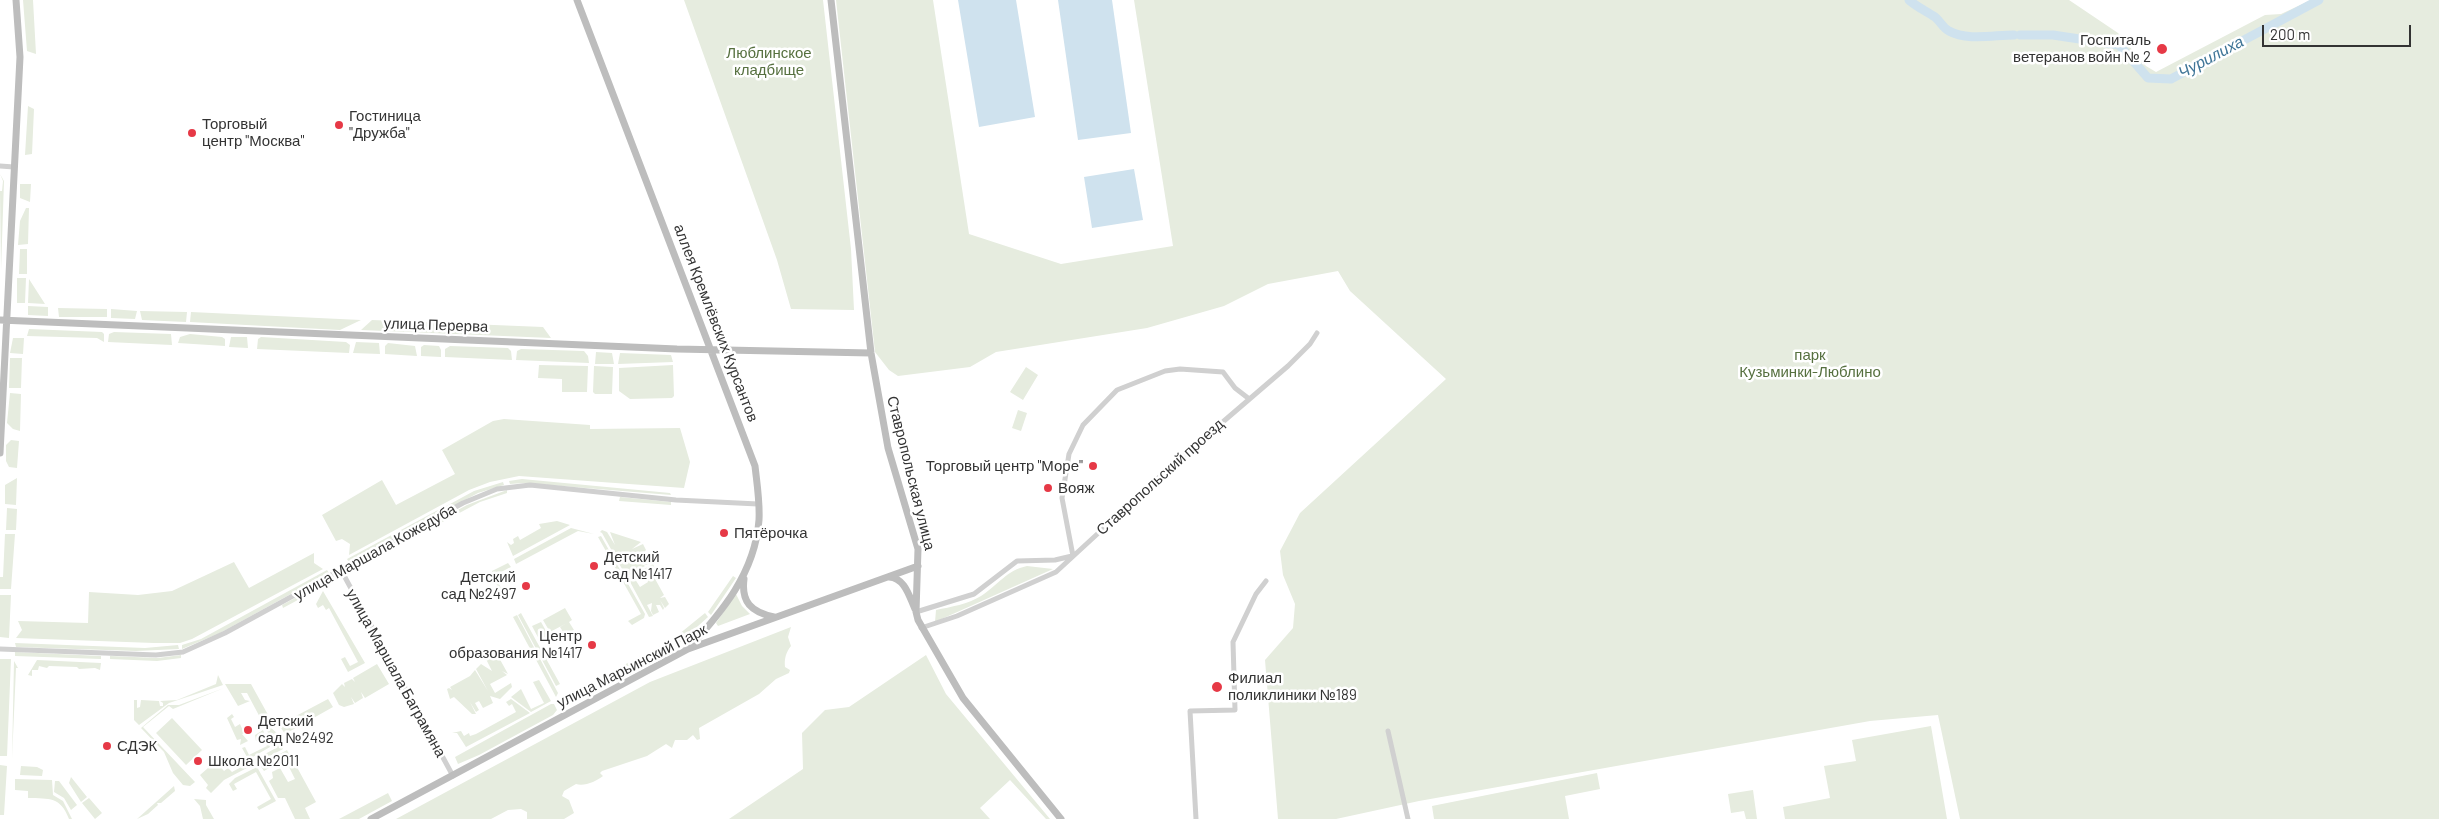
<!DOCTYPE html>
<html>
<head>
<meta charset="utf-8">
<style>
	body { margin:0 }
	#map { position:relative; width:2439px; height:819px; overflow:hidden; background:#fff; font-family:Barlow,sans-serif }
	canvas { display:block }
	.scale { position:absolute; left:2262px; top:25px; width:149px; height:22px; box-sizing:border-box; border:2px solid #333; border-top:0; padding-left:6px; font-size:15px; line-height:18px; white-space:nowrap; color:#333; -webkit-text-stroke:4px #fff; paint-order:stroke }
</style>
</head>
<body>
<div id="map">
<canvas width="2439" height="819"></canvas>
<div class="scale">200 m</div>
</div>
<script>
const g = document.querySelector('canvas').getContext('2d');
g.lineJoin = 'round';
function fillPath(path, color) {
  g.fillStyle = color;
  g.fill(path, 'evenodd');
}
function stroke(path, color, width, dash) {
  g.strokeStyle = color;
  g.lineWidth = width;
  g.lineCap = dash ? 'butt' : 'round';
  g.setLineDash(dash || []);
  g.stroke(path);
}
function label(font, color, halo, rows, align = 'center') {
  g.font = font + ' Barlow,sans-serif';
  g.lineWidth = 5;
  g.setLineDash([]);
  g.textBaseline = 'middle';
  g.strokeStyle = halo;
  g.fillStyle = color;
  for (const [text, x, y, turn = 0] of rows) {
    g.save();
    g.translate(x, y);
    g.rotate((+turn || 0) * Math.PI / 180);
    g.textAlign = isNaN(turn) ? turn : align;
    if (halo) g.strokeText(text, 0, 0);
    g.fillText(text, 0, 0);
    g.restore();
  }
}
const green = new Path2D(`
	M 23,0 L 33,0 L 36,54 L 27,51 Z
	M 684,0 L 823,0 L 851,249 L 854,310 L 791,309 L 777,260 Z
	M 836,0 L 933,0 L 969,234 L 1061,264 L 1173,246 L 1134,0 L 2069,0 L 2118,33 L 2146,66 L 2156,72 L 2265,15 L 2281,14 L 2311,0 L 2439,0 L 2439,819 L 1960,819 L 1938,715 L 1870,721 L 1419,801 L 1336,819 L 1278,819 L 1265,660 L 1293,628 L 1295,604 L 1283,575 L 1280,551 L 1300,513 L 1446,379 L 1350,291 L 1338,271 L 1268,284 L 1224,306 L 1147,328 L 996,352 L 970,367 L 898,376 L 889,370 L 875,352 Z
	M 28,106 L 34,109 L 32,154 L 25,155 Z
	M 0,174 L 4,181 L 1,271 L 0,191 L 2,191 L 3,181 Z
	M 20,184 L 31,184 L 30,202 L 20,198 Z
	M 26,208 L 29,208 L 28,244 L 18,245 L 20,221 Z
	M 20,249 L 27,249 L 27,274 L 19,274 Z
	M 17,278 L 26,278 L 25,303 L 17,303 Z
	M 29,279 L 45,304 L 28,303 Z
	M 28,306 L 48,307 L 48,316 L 28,315 Z
	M 58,308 L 107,309 L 107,317 L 59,317 Z
	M 111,309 L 137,311 L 135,319 L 111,318 Z
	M 140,311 L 187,312 L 186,322 L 142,320 Z
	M 191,312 L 361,320 L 340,330 L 190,322 Z
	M 372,320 L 543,327 L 551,338 L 361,330 Z
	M 29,329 L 102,332 L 104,334 L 104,342 L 97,338 L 27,336 Z
	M 114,332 L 171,334 L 172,345 L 108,342 L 109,334 Z
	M 190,334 L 222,337 L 225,339 L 225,346 L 178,343 L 180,337 Z
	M 231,337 L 247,337 L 248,348 L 229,347 Z
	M 261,337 L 346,342 L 350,345 L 349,353 L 257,349 L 258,339 Z
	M 13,338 L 24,338 L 23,354 L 10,353 Z
	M 356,342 L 379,343 L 380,354 L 353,353 Z
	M 388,343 L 415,346 L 417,356 L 385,354 L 385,346 Z
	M 424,345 L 439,346 L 441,350 L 441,357 L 421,356 L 421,347 Z
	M 450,346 L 508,348 L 511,351 L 512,360 L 445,357 L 445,349 Z
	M 521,349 L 584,351 L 588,356 L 589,363 L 516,360 L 517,351 Z
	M 596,352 L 612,353 L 614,364 L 595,364 Z
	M 620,353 L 671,355 L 673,362 L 618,364 Z
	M 10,358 L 22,358 L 21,388 L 9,388 Z
	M 539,365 L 588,366 L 587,392 L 562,392 L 562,379 L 538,378 Z
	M 673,365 L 674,396 L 672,398 L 630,399 L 619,391 L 619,368 Z
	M 594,366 L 613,367 L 612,394 L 595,394 L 593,392 Z
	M 1026,367 L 1038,375 L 1023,400 L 1010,392 Z
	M 10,393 L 21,394 L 20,431 L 13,429 L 7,423 Z
	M 1018,410 L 1027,413 L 1021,431 L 1012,428 Z
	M 504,419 L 590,425 L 590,429 L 680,428 L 690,462 L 684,488 L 519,476 L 490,482 L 469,490 L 349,555 L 350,544 L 342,539 L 336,541 L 322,515 L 382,480 L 396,505 L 455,474 L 442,450 L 493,421 Z
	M 11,440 L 19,441 L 17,468 L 9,467 L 6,461 L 6,445 Z
	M 17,478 L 16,505 L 5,504 L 5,485 Z
	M 522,479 L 670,493 L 671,495 L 524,483 L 510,484 L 509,481 Z
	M 503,482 L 504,485 L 478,493 L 441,513 L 439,510 L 474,491 Z
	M 507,490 L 507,493 L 480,502 L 433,527 L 432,524 L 467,505 Z
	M 620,497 L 671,502 L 671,505 L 619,501 Z
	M 7,508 L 17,509 L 16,530 L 6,530 Z
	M 438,510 L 439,513 L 349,562 L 347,559 Z
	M 557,521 L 570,525 L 513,556 L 507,542 L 511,545 L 514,543 L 513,539 L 518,536 L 520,540 L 541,528 L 539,524 Z
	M 571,528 L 594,534 L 578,531 L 516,564 L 514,559 Z
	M 602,530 L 607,532 L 615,545 L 610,532 L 641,542 L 632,549 L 643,544 L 646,550 L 642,555 L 648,554 L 652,562 L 646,565 L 640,562 L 645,566 L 632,573 L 629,568 L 631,574 L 626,576 L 602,533 L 600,532 Z
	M 5,534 L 15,534 L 11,589 L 0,589 L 0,577 L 3,577 Z
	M 601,536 L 645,614 L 644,618 L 632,625 L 628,621 L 641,614 L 598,537 Z
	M 400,541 L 402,544 L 353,569 L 355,565 Z
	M 314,553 L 314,563 L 323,569 L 192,639 L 180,643 L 154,643 L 16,638 L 22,630 L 18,621 L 88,623 L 89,592 L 138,595 L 172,591 L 234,562 L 249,588 Z
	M 508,563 L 511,567 L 495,575 L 505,597 L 493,579 L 492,571 Z
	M 653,564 L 656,571 L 651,568 L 633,576 L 640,587 L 648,582 L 647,580 L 654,577 L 664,595 L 660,598 L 665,597 L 669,604 L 665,608 L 660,600 L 664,608 L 663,610 L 660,605 L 656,605 L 659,612 L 653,615 L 651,611 L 652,603 L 647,605 L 653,616 L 649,617 L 628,578 Z
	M 1027,566 L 1053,569 L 935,622 L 936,610 C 951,607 968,604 981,596 C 998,585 1007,570 1027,566 Z
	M 327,570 L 329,573 L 220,633 L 182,649 L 182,645 L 201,639 Z
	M 733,576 L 736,578 L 711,615 L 708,612 Z
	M 332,578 L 333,581 L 283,608 L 282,605 Z
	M 323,591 L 365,663 L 348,672 L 341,659 L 345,657 L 350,666 L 358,662 L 329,608 L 326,610 L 323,605 L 318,608 L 316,604 Z
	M 736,594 L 742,606 L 750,614 L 718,626 L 716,623 Z
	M 0,595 L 11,595 L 9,638 L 0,637 Z
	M 565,608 L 572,620 L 569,622 L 574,630 L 565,635 L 560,627 L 567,623 L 550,632 L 543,620 Z
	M 521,613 L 560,684 L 556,686 L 518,615 Z
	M 705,613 L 708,617 L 676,646 L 673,639 Z
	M 517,615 L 558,693 L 556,697 L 513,617 Z
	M 541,622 L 550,638 L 541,643 L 532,626 Z
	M 791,627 L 788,637 L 791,646 C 786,652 784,659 785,667 L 790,670 L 789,673 L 776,679 L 759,694 L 699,728 L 700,739 L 697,740 L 693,735 L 687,740 L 675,740 L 672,748 L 666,744 L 647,756 L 602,771 L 600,773 L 603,776 C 597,781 584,787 576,784 L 564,791 L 562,796 L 569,800 L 574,813 L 564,819 L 527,819 L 527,812 L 521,809 L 508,810 L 491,819 L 396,819 L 650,682 Z
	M 669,642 L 673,648 L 651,659 L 647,653 Z
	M 15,643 L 145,648 L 178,645 L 179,649 L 136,651 L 16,647 Z
	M 15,652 L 101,656 L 101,659 L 15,656 Z
	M 497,654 L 508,674 L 502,671 L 507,675 L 490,684 L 495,693 L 511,683 L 512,687 L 500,699 L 490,696 L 493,703 L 483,708 L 479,701 L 475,703 L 479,710 L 476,712 L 470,702 L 476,714 L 472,714 L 454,697 L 450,699 L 447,689 L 449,688 L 452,690 L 450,687 L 470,676 L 475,670 L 488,691 L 476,669 L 481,664 L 492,671 L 486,659 Z
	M 181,655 L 181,658 L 157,661 L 110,659 L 110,656 L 158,658 Z
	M 643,655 L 646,663 L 604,686 L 599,678 Z
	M 926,655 L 946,694 L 1050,819 L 1046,819 L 1010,780 L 980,808 L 990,819 L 729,819 L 803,769 L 802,733 L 825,710 L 849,707 Z
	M 0,659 L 11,659 L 7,756 L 0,756 Z
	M 37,660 L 101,663 L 100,670 L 95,668 L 79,669 L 77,667 L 49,666 L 47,668 L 39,666 L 38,670 L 32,670 L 32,676 L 28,675 Z
	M 14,661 L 18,668 L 16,668 L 12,759 Z
	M 377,664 L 389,684 L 365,698 L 361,692 L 363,698 L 355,703 L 351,697 L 354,704 L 344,707 L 339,705 L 333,693 L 342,684 L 345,687 L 344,683 L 352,679 L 355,682 L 353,678 Z
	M 218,675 L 223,685 L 169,703 L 139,725 L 134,720 L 134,700 L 137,700 L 137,708 L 140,707 L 141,700 L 159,701 L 160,706 L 163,706 L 163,703 L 160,701 L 177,700 L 216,684 Z
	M 539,680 L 551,701 L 531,712 L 511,697 L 521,689 L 531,709 L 544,703 L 533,682 Z
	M 225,684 L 251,684 L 272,722 L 263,723 L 247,693 L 241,693 L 245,700 L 250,701 L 238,706 Z
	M 224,688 L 173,709 L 169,706 L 143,727 L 195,782 L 190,786 L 183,785 L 173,773 L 164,752 L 141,728 L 168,705 L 179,705 Z
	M 328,699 L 333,707 L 285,734 L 279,725 Z
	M 511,699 L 530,713 L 466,747 L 457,733 L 452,733 L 461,731 L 464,736 L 469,733 L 470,736 L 476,734 L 516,712 L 512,704 L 509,706 L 506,702 Z
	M 551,704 L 554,704 L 557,710 L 553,715 L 479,755 L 458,764 L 455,757 Z
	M 232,714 L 234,717 L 231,719 L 235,727 L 240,724 L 244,733 L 242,734 L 248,741 L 240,745 L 241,739 L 237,740 L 227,718 Z
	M 172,718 L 202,750 L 186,765 L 156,733 Z
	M 1931,726 L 1947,819 L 1785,819 L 1783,807 L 1830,798 L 1824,766 L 1856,761 L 1852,740 Z
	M 270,727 C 277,733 284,738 283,749 L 224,780 L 211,793 L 206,788 L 208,785 L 200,775 L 216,761 L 224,771 L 228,768 L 232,772 L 276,748 L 266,729 Z
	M 263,730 L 270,747 L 251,758 L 247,757 L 242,748 L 245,747 L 249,755 L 267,746 L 263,738 L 256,741 L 255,735 Z
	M 287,750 L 290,756 L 264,771 L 260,765 Z
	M 293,760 L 316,802 L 305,808 L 310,819 L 295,819 L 285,798 L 278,798 L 269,781 L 273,778 L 272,772 L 280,768 L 288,782 L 295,779 L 289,767 L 286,768 L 284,765 Z
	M 0,765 L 7,766 L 4,815 L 0,815 Z
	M 21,766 L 37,767 L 43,770 L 42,776 L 20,775 Z
	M 257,767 L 276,801 L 259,810 L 257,807 L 271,799 L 256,772 L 234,784 L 237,789 L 233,791 L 229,784 L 235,778 Z
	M 1597,773 L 1600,789 L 1565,796 L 1569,819 L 1434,819 L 1432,806 Z
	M 71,777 L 87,797 L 81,802 L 69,783 Z
	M 15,779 L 52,780 L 53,795 L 63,801 L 72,819 L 69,819 C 60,796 50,799 28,798 L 28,791 L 15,790 Z
	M 55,781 L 59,781 L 77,805 L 71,810 L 64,798 L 54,792 Z
	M 174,786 L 175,791 L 161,803 L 157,803 L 158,805 L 148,814 L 137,819 Z
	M 1753,790 L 1757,819 L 1746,819 L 1744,811 L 1731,813 L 1728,794 Z
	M 388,793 L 392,801 L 359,819 L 339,819 Z
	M 89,798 L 102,813 L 95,819 L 82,803 Z
	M 194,799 L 206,800 L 206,805 L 214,819 L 203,819 L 200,806 Z`);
const water = new Path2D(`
	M 958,0 L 1016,0 L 1035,117 L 979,127 Z
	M 1058,0 L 1112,0 L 1131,133 L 1078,140 Z
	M 1134,169 L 1143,220 L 1092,228 L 1084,177 Z`);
const river = new Path2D(`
	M 1909,0 C 1917,7 1926,11 1935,17 C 1940,21 1943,28 1949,31 C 1967,41 1994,35 2014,35
	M 2020,35 L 2053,35 L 2119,45 L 2148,78 L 2171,79 L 2319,0`);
const street = new Path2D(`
	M 0,166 L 14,167
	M 1073,556 L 1062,498 L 1069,454 L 1083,425 L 1117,390 L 1165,371 L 1180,369 L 1223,372 L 1235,388 L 1248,398
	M 341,570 L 453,776
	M 916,612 L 974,594 L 1017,561 L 1055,560 L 1072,556
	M 921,628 L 957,616 L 1056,572 L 1168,469 L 1288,366 L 1310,344 L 1317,333
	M 0,649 L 156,655 L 183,652 L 225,633 L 463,503 L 497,489 L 530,485 L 676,500 L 758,504
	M 1388,731 L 1408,819
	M 1196,819 L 1190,711 L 1235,710 L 1233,642 L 1256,594 L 1266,581`);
const secondary = new Path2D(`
	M 577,0 L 755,466 C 757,484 760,502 759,520 C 755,573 722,612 688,649
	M 831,0 L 871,353 L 888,448 L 918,549 L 916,612 L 918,620 L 963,698 L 1061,819
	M 0,320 L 677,349 L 871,353
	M 0,453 L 20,57 L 16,0
	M 889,577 C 905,578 909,596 915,609
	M 744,579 C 741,602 751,612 774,617
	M 371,819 L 688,649 L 918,566`);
const markers = [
	[2162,49,6,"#e63946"],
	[339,125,5,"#e63946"],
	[192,133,5,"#e63946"],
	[1093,466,5,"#e63946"],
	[1048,488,5,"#e63946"],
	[724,533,5,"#e63946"],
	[594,566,5,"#e63946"],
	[526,586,5,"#e63946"],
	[592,645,5,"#e63946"],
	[1217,687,6,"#e63946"],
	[248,730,5,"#e63946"],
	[107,746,5,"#e63946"],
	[198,761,5,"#e63946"]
];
const poiNames = [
	["Госпиталь",2151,40,"right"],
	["ветеранов войн № 2",2151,57,"right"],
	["Гостиница",349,116],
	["\"Дружба\"",349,133],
	["Торговый",202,124],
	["центр \"Москва\"",202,141],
	["Торговый центр \"Море\"",1083,466,"right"],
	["Вояж",1058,488],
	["Пятёрочка",734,533],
	["Детский",604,557],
	["сад №1417",604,574],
	["Детский",516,577,"right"],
	["сад №2497",516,594,"right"],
	["Центр",582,636,"right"],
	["образования №1417",582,653,"right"],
	["Филиал",1228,678],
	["поликлиники №189",1228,695],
	["Детский",258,721],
	["сад №2492",258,738],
	["СДЭК",117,746],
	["Школа №2011",208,761]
];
const parkNames = [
	["Люблинское",769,53],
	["кладбище",769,70],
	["парк",1810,355],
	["Кузьминки-Люблино",1810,372]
];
const streetNames = [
	["аллея Кремлёвских Курсантов",716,323,69],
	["улица Перерва",436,325,2],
	["Ставропольская улица",911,473,76],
	["Ставропольский проезд",1160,477,-42],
	["улица Маршала Кожедуба",375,552,-29],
	["улица Марьинский Парк",632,666,-27],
	["улица Маршала Баграмяна",396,673,61]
];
const waterNames = [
	["Чурилиха",2211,57,-28]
];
fillPath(green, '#e6ecdf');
fillPath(water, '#cfe2ee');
stroke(river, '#cfe2ee', 9);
stroke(street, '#d0d0d0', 5);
stroke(secondary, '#bdbdbd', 7);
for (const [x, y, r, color] of markers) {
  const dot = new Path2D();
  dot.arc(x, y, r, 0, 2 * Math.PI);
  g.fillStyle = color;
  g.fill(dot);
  stroke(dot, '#fff', 2);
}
label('15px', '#333', '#fff', poiNames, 'left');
label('15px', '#56703f', '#fff', parkNames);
label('15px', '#333', '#fff', streetNames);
label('italic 16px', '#3f7597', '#fff', waterNames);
</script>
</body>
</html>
